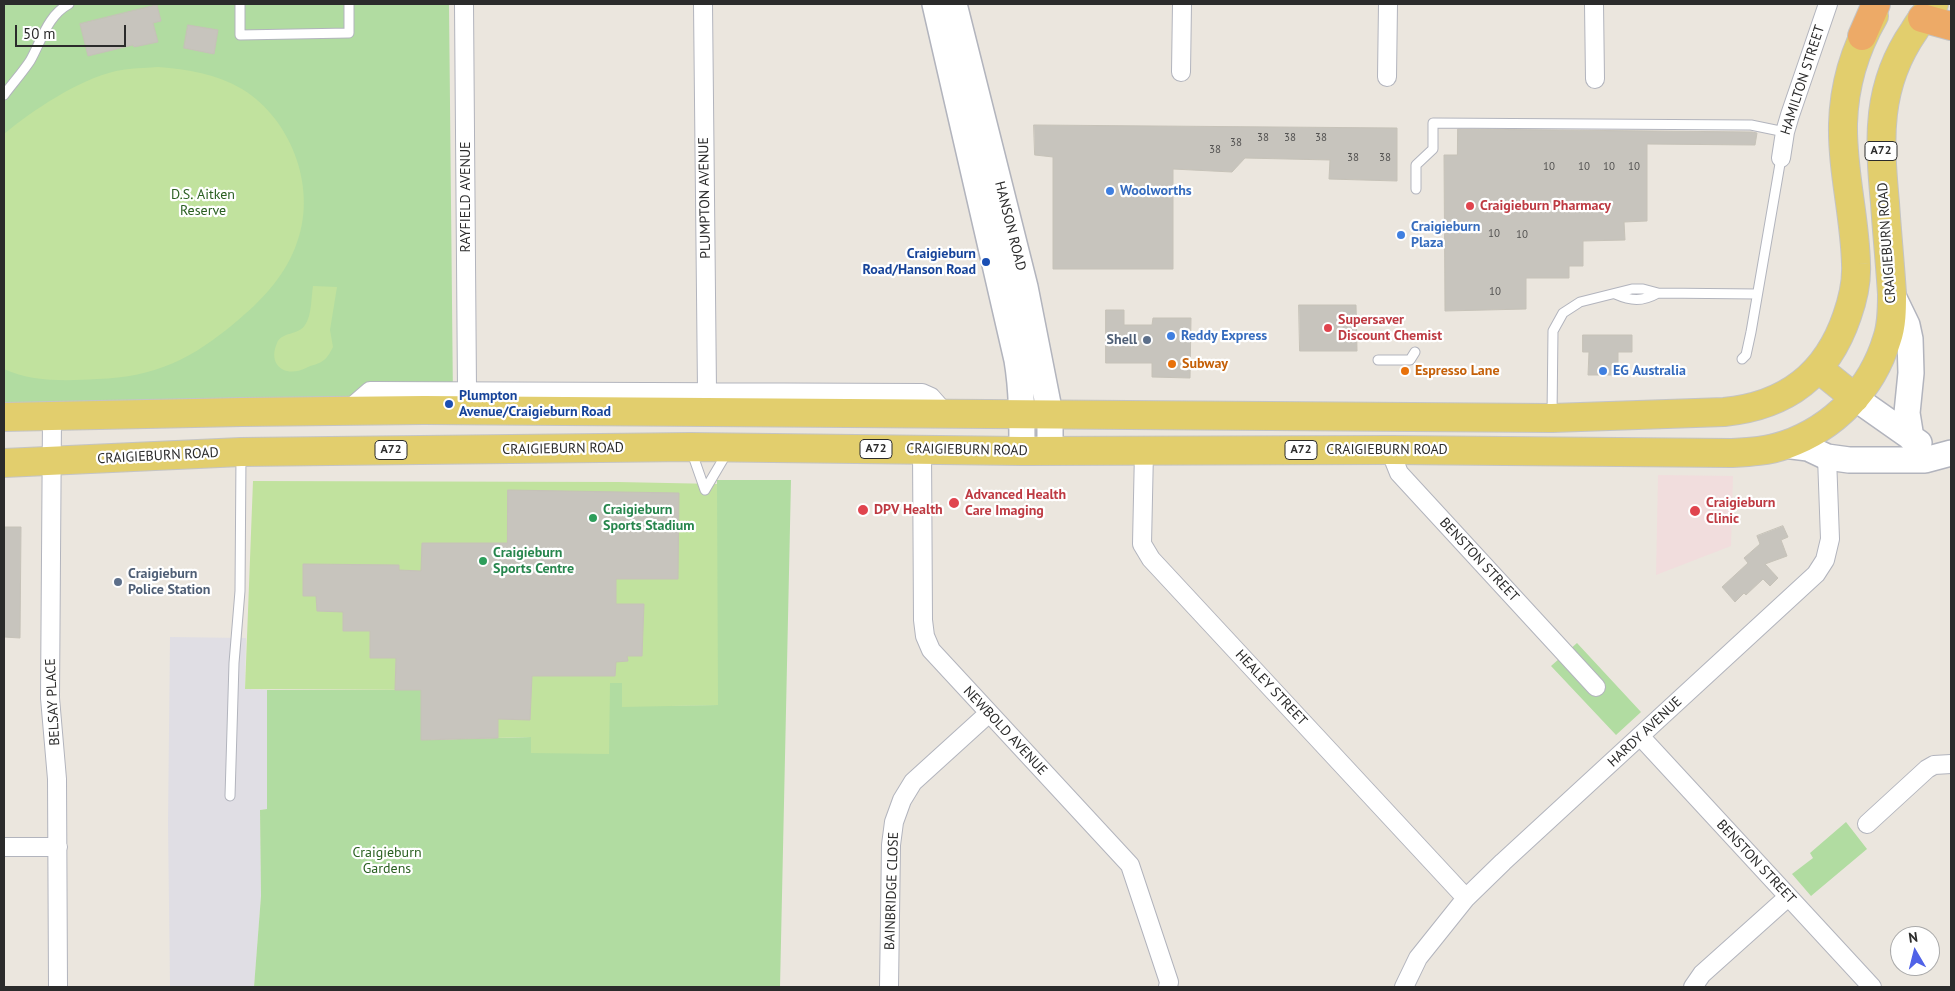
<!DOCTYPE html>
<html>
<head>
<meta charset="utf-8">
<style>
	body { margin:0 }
	#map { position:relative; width:1955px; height:991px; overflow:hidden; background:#ebe6de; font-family:"PT Sans",sans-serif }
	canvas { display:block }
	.frame { position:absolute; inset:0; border:5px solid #2b2b2b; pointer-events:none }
	.north { position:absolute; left:1890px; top:926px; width:50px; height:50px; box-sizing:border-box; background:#fff; border:1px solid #aaa; border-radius:50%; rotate:352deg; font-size:14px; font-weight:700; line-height:20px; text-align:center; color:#2b2b2b }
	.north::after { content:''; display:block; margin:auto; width:18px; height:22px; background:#5062e7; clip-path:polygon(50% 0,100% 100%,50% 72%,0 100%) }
	.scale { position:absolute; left:15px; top:25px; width:111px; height:22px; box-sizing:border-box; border:2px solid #2b2b2b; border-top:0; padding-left:6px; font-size:15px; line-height:18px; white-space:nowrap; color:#2b2b2b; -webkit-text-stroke:4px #fff; paint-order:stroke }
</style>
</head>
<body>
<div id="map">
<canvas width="1955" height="991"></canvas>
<div class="frame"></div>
<div class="north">N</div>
<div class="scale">50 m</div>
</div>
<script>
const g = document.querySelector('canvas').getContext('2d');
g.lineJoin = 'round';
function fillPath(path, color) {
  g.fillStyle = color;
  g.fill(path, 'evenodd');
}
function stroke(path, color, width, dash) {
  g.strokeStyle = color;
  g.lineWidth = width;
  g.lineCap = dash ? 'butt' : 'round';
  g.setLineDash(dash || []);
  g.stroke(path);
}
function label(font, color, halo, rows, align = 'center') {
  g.font = font + ' "PT Sans",sans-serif';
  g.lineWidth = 4.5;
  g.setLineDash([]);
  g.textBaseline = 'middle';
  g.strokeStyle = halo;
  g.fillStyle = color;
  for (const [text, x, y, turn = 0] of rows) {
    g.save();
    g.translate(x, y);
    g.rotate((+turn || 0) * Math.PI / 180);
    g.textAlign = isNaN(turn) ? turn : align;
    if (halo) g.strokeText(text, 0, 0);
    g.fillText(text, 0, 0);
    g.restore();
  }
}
const industrial = new Path2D(`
	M 170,637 L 246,638 L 245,689 L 267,690 L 267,809 L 260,810 L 261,896 L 254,987 L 170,987 L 168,823 Z`);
const medical = new Path2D(`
	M 1658,475 L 1733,476 L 1731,546 L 1656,575 Z`);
const green = new Path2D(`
	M 4,4 L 449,4 L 453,401 L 4,405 Z
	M 717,480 L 791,480 L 780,987 L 254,987 L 261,896 L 260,810 L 267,809 L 267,690 L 421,690 L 421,740 L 531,737 L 531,753 L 609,683 L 622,682 L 622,706 L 717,705 Z
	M 1577,643 L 1641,712 L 1616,735 L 1551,666 Z
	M 1846,822 L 1867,849 L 1811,896 L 1792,874 L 1813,858 L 1810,853 Z`);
const pitch = new Path2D(`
	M 158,67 C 188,69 216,74 242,89 C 293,120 319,192 295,248 C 283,278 261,301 237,321 C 192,359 156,377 97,379 C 66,381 32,382 4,369 L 4,134 C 33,110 78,80 116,71 C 130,68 144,68 158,67 Z
	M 313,286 L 337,287 L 330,330 L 333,347 C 331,351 328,357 324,360 C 320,364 311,365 306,368 C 286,378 267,366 277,343 C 281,332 299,335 305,325 C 312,315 311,298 313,286 Z
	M 253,481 L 618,482 L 717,484 L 718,705 L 622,707 L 622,683 L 610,683 L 609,754 L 531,753 L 531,737 L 421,740 L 421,690 L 245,689 Z`);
const building = new Path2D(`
	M 157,5 L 161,21 L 153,23 L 158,42 L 134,47 L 133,45 L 88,56 L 80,24 Z
	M 188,25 L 218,30 L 214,54 L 184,48 Z
	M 1034,125 L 1397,128 L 1397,181 L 1329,179 L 1330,160 L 1245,158 L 1232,172 L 1173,169 L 1173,269 L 1053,269 L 1053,157 L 1035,155 Z
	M 1458,129 L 1752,132 L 1757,133 L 1755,145 L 1647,144 L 1647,221 L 1624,222 L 1625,240 L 1583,241 L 1583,266 L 1569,266 L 1569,278 L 1526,278 L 1526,309 L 1445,311 L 1444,155 L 1457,155 Z
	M 1299,305 L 1356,305 L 1357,351 L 1300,351 Z
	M 1106,310 L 1124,310 L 1124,325 L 1152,325 L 1153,318 L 1191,318 L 1190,378 L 1152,377 L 1152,363 L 1106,363 Z
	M 1583,335 L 1632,335 L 1632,352 L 1618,352 L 1618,375 L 1588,375 L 1589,352 L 1583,352 Z
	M 508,490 L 679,493 L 678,579 L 616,579 L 616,604 L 644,604 L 642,656 L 627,656 L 628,661 L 616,662 L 615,676 L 532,676 L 530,720 L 498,719 L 498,738 L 421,740 L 421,690 L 395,690 L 396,658 L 370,658 L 370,631 L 343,631 L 343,612 L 317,611 L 316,596 L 303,596 L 303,564 L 399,565 L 399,570 L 421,571 L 422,543 L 507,543 Z
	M 1783,526 L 1788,537 L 1781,540 L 1787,556 L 1765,564 L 1778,578 L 1770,586 L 1763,579 L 1746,595 L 1744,593 L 1735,602 L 1722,587 L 1748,563 L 1744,558 L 1760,544 L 1757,536 Z
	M 4,527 L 21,527 L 20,638 L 4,637 Z`);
const lane = new Path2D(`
	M 240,4 L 240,35 L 349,33 L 349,4
	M 4,95 C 12,84 22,73 30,61 C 42,40 47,16 69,4
	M 1416,189 L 1416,165 L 1433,149 L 1433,123 L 1751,125 L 1785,132
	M 1615,294 C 1631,301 1642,302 1658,293
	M 1742,359 L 1746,355 L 1751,332 L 1781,158
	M 1378,360 L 1410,360 L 1415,352
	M 1552,415 L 1553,331 L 1563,313 L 1580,302 L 1632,289 L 1643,289 L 1658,293 L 1757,294
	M 691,450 L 705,490
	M 705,490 L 728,451
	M 230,796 L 234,663 L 240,591 L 241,455`);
const street = new Path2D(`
	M 464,4 L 467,391
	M 703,4 L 707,391
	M 1594,4 L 1595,79
	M 1181,72 L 1182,4
	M 1387,77 L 1388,4
	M 1781,158 L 1785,132 L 1790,115 L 1828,4
	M 348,410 L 370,391 L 922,393 L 931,397 L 946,414
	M 52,416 L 50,698 L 57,779 L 58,987
	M 922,449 L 923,620 L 925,636 L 931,650 L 1130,865 L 1169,982 L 1168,987
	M 1392,450 L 1393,458 L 1399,473 L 1596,687
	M 1144,451 L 1142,544 L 1151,559 L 1466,898
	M 1640,736 L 1872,987
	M 1867,824 L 1927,769 L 1934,765 L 1951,764
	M 4,847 L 58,847
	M 889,987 L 891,845 L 894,822 L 902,800 L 913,782 L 989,713
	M 1404,987 L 1418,958 L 1466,898 L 1503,862 L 1816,574 L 1825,560 L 1830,539 L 1827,457
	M 1693,987 L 1702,974 L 1788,897`);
const secondary = new Path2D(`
	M 935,4 L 1017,360 C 1022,390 1022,420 1022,451
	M 954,4 L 1025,287 L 1050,414 L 1050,451
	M 1892,294 L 1907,325 L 1910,339 L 1911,373 L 1907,413 L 1911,438
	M 1855,398 L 1919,443
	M 1784,445 L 1808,448 L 1827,457 L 1849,460 L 1925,460 L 1951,453`);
const primary = new Path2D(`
	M 1819,369 L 1855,398
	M 4,417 L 242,412 L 424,410 L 1552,418 L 1724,412 C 1786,406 1827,375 1847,316 C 1853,299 1857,282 1856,264 C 1855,217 1842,171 1843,124 C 1844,85 1855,49 1874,16
	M 4,463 L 241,452 L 690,447 L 1022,451 L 1392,450 L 1732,453 C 1750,452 1768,451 1785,445 C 1834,428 1872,389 1887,339 C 1892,325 1892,309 1892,294 C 1890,263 1887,233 1885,203 C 1879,139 1876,86 1914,31 C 1920,21 1926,12 1934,4`);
const highway = new Path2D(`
	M 1922,18 L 1951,26
	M 1862,36 L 1876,4`);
const markers = [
	[1110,191,5,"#3f7fe0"],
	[1470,206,5,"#e0444e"],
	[1401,235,5,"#3f7fe0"],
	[986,262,5,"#1a4fb4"],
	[1328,328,5,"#e0444e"],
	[1171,336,5,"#3f7fe0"],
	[1147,340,5,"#5c6f8a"],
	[1172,364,5,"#e8710a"],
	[1405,371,5,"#e8710a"],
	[1603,371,5,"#3f7fe0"],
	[449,404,5,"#1a4fb4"],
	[954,503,6,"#e0444e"],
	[863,510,6,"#e0444e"],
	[1695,511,6,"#e0444e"],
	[593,518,5,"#2e9e5b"],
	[483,561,5,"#2e9e5b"],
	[118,582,5,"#5c6f8a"]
];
const numberNames = [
	["38",1263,138],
	["38",1290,138],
	["38",1321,138],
	["38",1236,143],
	["38",1215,150],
	["38",1353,158],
	["38",1385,158],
	["10",1549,167],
	["10",1584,167],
	["10",1609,167],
	["10",1634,167],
	["10",1494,234],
	["10",1522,235],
	["10",1495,292]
];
const shields = [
	[1881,151,32],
	[876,449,32],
	[391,450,32],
	[1301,450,32]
];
const shieldNames = [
	["A72",1881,151],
	["A72",876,449],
	["A72",391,450],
	["A72",1301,450]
];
const streetNames = [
	["HAMILTON STREET",1803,80,-72],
	["RAYFIELD AVENUE",466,197,-90],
	["PLUMPTON AVENUE",705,198,-91],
	["HANSON ROAD",1010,226,76],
	["CRAIGIEBURN ROAD",1887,243,-94],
	["CRAIGIEBURN ROAD",563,449,-1],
	["CRAIGIEBURN ROAD",967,450,1],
	["CRAIGIEBURN ROAD",1387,450],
	["CRAIGIEBURN ROAD",158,456,-3],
	["BENSTON STREET",1479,560,47],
	["HEALEY STREET",1271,688,47],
	["BELSAY PLACE",53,702,-93],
	["NEWBOLD AVENUE",1005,731,47],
	["HARDY AVENUE",1645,732,-43],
	["BENSTON STREET",1756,862,47],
	["BAINBRIDGE CLOSE",892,891,-88]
];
const shopNames = [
	["Woolworths",1120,191],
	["Craigieburn",1411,227],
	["Plaza",1411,243],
	["Reddy Express",1181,336],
	["EG Australia",1613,371]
];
const parkNames = [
	["D.S. Aitken",203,195],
	["Reserve",203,211],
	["Craigieburn",387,853],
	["Gardens",387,869]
];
const healthNames = [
	["Craigieburn Pharmacy",1480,206],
	["Supersaver",1338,320],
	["Discount Chemist",1338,336],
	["Advanced Health",965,495],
	["Care Imaging",965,511],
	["Craigieburn",1706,503],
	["Clinic",1706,519],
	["DPV Health",874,510]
];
const transitNames = [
	["Craigieburn",976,254],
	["Road/Hanson Road",976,270],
	["Plumpton",459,396,"left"],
	["Avenue/Craigieburn Road",459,412,"left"]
];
const serviceNames = [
	["Shell",1137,340],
	["Craigieburn",128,574,"left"],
	["Police Station",128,590,"left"]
];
const foodNames = [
	["Subway",1182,364],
	["Espresso Lane",1415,371]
];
const leisureNames = [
	["Craigieburn",603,510],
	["Sports Stadium",603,526],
	["Craigieburn",493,553],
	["Sports Centre",493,569]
];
fillPath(industrial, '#e0dee4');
fillPath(medical, '#f1dddd');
fillPath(green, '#b1dca1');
fillPath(pitch, '#c1e29e');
fillPath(building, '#c7c4bd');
stroke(building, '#c6c2b8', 1);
stroke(lane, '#b2b4bd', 11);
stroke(street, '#b2b4bd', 20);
stroke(secondary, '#b2b4bd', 28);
stroke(primary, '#c4c4c4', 30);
stroke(highway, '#c4c4c4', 30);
stroke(lane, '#fff', 9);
stroke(street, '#fff', 18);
stroke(secondary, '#fff', 25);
stroke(primary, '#e2ce6d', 28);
stroke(highway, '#edaa67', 28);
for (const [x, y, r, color] of markers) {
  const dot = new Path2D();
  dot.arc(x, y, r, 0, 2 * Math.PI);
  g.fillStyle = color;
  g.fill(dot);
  stroke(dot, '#fff', 2);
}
label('11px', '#525150', null, numberNames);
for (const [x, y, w] of shields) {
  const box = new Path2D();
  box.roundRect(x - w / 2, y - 9.5, w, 19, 4);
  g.fillStyle = '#fff';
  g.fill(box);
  stroke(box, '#2b2b2b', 1);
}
label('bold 12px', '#2b2b2b', null, shieldNames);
label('14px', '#2b2b2b', '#fff', streetNames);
label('bold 14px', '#366cbe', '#fff', shopNames, 'left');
label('14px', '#2b6022', '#fff', parkNames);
label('bold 14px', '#be3a42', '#fff', healthNames, 'left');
label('bold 14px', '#164399', '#fff', transitNames, 'right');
label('bold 14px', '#4e5e75', '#fff', serviceNames, 'right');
label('bold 14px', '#c56008', '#fff', foodNames, 'left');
label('bold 14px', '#27864d', '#fff', leisureNames, 'left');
</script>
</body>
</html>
